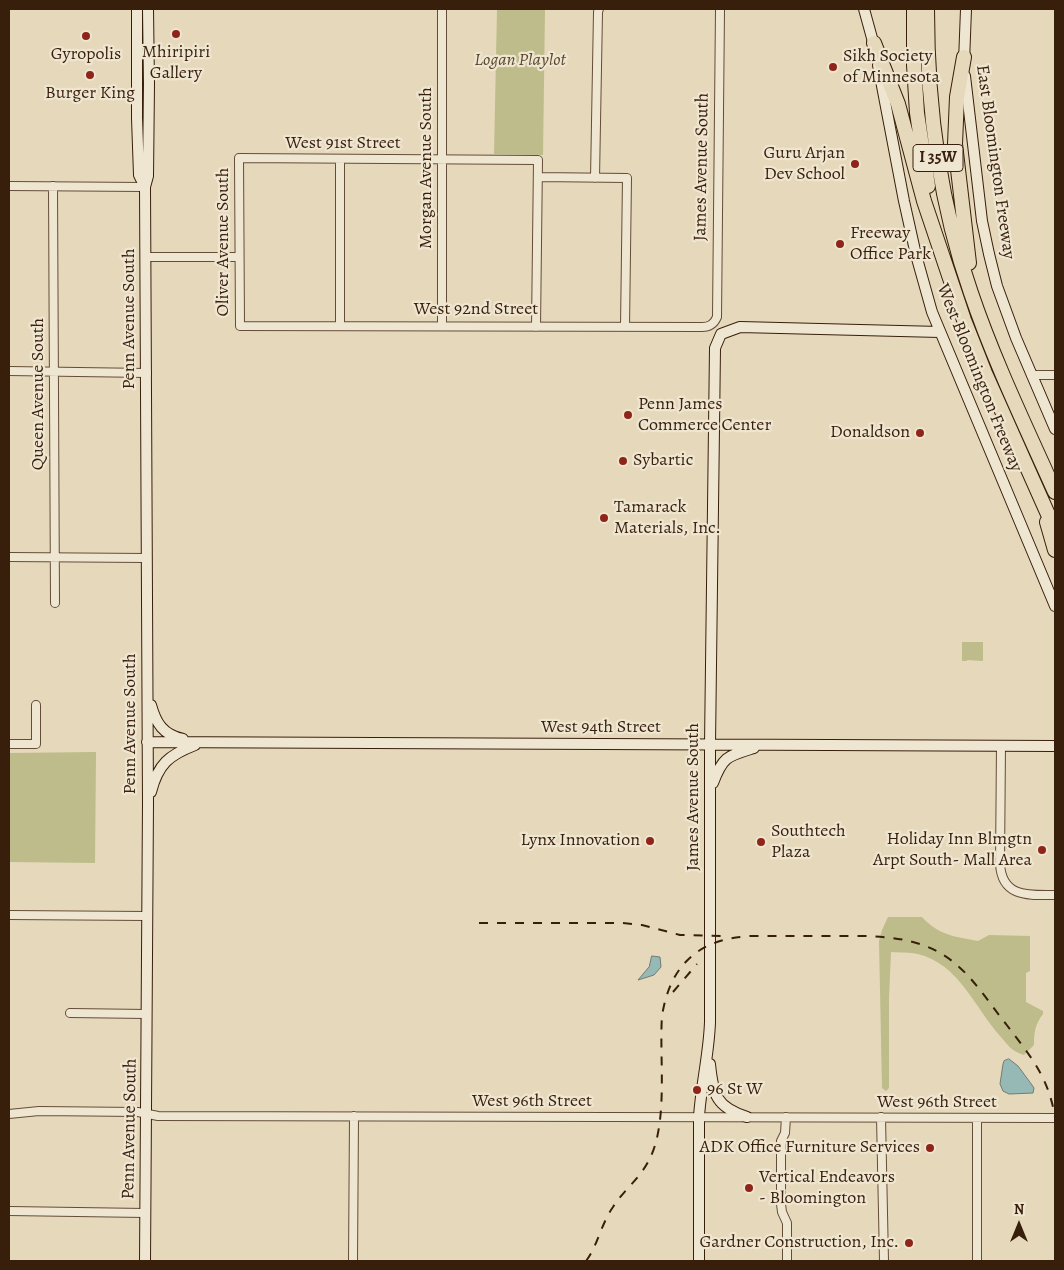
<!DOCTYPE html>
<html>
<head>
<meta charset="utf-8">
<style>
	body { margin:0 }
	#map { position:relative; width:1064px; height:1270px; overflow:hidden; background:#e6d8ba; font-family:Alegreya,serif }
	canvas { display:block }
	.frame { position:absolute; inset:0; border:10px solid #381f0c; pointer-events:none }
	.north { position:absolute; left:994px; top:1200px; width:50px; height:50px; -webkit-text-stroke:4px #efe6d2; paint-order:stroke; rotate:0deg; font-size:14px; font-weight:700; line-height:20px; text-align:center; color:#381f0c }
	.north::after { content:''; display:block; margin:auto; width:18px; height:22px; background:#381f0c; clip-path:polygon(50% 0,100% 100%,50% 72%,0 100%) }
</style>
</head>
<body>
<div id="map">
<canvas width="1064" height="1270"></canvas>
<div class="frame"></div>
<div class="north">N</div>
</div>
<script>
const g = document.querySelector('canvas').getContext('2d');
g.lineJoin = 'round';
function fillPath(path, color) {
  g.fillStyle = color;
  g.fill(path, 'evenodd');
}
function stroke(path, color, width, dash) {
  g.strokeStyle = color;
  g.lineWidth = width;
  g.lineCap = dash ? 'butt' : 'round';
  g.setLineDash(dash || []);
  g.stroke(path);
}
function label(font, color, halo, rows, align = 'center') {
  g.font = font + ' Alegreya,serif';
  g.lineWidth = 4.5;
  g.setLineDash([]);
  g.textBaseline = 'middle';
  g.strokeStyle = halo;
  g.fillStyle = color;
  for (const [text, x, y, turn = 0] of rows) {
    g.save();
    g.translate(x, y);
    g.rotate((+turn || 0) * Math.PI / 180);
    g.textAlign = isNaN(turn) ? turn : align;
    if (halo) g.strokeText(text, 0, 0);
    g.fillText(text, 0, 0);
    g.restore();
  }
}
const green = new Path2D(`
	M 497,10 L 545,10 L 543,155 L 494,154 Z
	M 962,642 L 983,642 L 983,661 L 967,660 L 967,661 L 962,661 Z
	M 96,752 L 95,863 L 9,862 L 10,753 Z
	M 888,917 L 922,917 C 938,935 956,937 978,941 L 989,935 L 1030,936 L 1030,971 L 1026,973 L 1026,1002 L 1043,1011 L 1043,1014 C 1035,1024 1034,1033 1034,1045 L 1024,1055 C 1010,1050 1010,1047 1000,1036 C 975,1008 959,964 918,954 C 910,952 900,953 891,952 L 889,998 L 889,1088 L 886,1091 L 882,1088 L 879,941 L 882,930 Z`);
const water = new Path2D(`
	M 652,956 L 660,957 L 661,967 L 654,975 L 638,980 L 649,967 Z
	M 1009,1059 L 1018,1066 L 1032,1085 L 1034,1088 L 1033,1093 L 1009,1094 L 1003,1091 L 1000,1084 L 1003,1064 L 1004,1061 Z`);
const street = new Path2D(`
	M 340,159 L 340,326
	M 538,177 L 627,178 L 625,327
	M 595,178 L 598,12 L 599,9
	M 9,186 L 145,187
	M 53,186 L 55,603
	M 146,257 L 239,257
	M 442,326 L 442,9
	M 536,327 L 538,160 L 239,158 L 240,326 C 394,326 548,327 702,327 C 710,327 714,324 717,317 L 720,9
	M 9,371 L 147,373
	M 1031,375 L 1055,375
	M 9,557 L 147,558
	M 9,744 L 36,744 L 36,705
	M 1001,745 L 1000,864 C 1002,898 1029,895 1055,895
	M 9,915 L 147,916
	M 70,1013 L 147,1014
	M 9,1114 L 39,1111 L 138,1112 L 158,1116 L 1055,1118
	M 786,1117 L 785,1133 L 781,1141 L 781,1204 L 782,1212 L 787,1223 L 787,1261
	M 881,1117 L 884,1261
	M 9,1211 L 145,1213
	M 353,1261 L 354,1116
	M 977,1261 L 977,1118`);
const secondary = new Path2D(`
	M 137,9 L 137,118 L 139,175 L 145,187
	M 864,9 L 875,49
	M 964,62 L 966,9
	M 878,65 L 904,201 L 916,255 L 932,312 L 1055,606
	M 965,76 L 982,221 L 989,254 L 997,286 L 1016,338 L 1055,429
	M 151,705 C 156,723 163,735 183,739
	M 147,742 L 1055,746
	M 713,783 C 723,756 728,756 754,748
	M 151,792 C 158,764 169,755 195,745
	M 710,1064 C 713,1095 716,1107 747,1117
	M 145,1261 L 148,802 L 145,187 L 148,176 L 149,84 L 148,9
	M 699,1261 L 699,1117 C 701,1085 709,1054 710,1022 L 710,744 L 715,348 L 721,334 L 740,327 L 940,332`);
const highway = new Path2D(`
	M 914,9 L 914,65 L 917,113 L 928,186
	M 927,9 C 927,105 939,202 971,293 C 994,361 1026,427 1055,492
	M 874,43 L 898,104 L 924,201 L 964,320 L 985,373 L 1055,530
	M 964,57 L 957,97 L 955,144 L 969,263
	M 1047,522 L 1055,550`);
const rail = new Path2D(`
	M 479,923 L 623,923 L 642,925 L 680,935 L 722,936
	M 673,992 L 697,964
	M 586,1261 C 598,1245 601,1224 613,1207 C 623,1191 639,1179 648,1162 C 669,1125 659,1059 662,1016 C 670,964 700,938 752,936 C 777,936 802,936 828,936 C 870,936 916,933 952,961 C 974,978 989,1003 1006,1024 C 1031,1057 1048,1076 1055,1117`);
const markers = [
	[176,34,5,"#8f2418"],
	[86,36,5,"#8f2418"],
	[833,67,5,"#8f2418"],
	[90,75,5,"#8f2418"],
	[855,164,5,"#8f2418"],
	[840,244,5,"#8f2418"],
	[628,415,5,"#8f2418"],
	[920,433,5,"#8f2418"],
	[623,461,5,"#8f2418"],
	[604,518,5,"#8f2418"],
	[650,841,5,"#8f2418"],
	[761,842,5,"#8f2418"],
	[1042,850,5,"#8f2418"],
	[697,1090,5,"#8f2418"],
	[930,1148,5,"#8f2418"],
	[749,1188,5,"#8f2418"],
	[909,1243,5,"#8f2418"]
];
const shields = [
	[938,158,50]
];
const shieldNames = [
	["I 35W",938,158]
];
const poiNames = [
	["Mhiripiri",176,53,"center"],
	["Gallery",176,74,"center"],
	["Gyropolis",86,55,"center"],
	["Sikh Society",843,57],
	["of Minnesota",843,78],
	["Burger King",90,94,"center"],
	["Guru Arjan",845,154,"right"],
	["Dev School",845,175,"right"],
	["Freeway",850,234],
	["Office Park",850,255],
	["Penn James",638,405],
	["Commerce Center",638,426],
	["Donaldson",910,433,"right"],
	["Sybartic",633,461],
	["Tamarack",614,508],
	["Materials, Inc.",614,529],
	["Southtech",771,832],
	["Plaza",771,853],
	["Holiday Inn Blmgtn",1032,840,"right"],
	["Arpt South- Mall Area",1032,861,"right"],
	["Lynx Innovation",640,841,"right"],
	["96 St W",707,1090],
	["ADK Office Furniture Services",920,1148,"right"],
	["Vertical Endeavors",759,1178],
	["- Bloomington",759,1199],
	["Gardner Construction, Inc.",899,1243,"right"]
];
const parkNames = [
	["Logan Playlot",520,61]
];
const streetNames = [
	["West 91st Street",343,144],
	["East Bloomington Freeway",995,162,82],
	["James Avenue South",702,167,-89],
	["Morgan Avenue South",427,168,-90],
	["Oliver Avenue South",224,242,-90],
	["West 92nd Street",476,310],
	["Penn Avenue South",130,319,-90],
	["West Bloomington Freeway",979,378,68],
	["Queen Avenue South",39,394,-90],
	["Penn Avenue South",131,724,-90],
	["West 94th Street",601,728],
	["James Avenue South",694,797,-90],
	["West 96th Street",532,1102],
	["West 96th Street",937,1103],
	["Penn Avenue South",130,1129,-89]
];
fillPath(green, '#bdbc8a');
fillPath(water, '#97b9b5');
stroke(water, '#717b71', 1);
stroke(street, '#644d38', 10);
stroke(secondary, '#381f0c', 12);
stroke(highway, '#381f0c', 16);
stroke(street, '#efe6d2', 8);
stroke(secondary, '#efe6d2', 10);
stroke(highway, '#e6d8ba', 14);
stroke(rail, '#381f0c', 2, [9, 9]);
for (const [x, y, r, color] of markers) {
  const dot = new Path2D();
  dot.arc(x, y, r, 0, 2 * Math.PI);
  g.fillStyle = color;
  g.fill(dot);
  stroke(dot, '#efe6d2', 2);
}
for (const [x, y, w] of shields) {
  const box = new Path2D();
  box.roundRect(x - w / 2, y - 13.5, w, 27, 4);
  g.fillStyle = '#efe6d2';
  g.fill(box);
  stroke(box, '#381f0c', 1);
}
label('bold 16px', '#381f0c', null, shieldNames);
label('18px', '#381f0c', '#efe6d2', poiNames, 'left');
label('italic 18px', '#59462c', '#efe6d2', parkNames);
label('18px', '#381f0c', '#efe6d2', streetNames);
</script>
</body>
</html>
